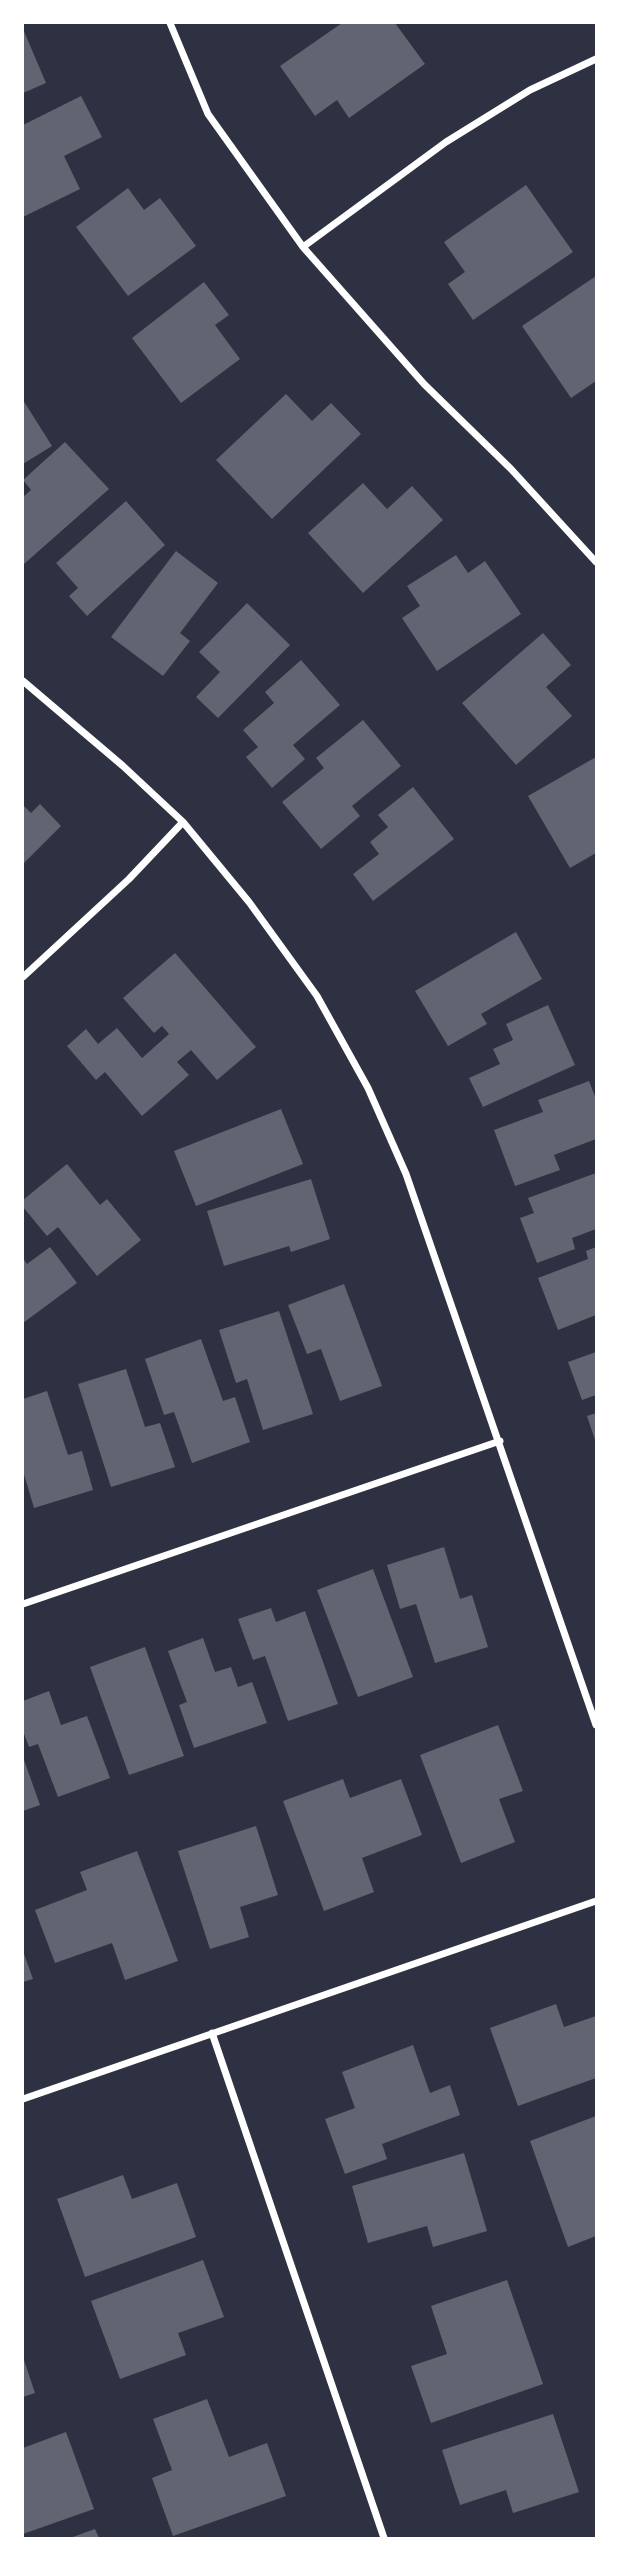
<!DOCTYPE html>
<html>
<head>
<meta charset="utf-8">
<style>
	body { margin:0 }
	#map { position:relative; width:619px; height:2561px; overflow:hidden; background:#2d3142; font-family:"Work Sans",sans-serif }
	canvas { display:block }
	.frame { position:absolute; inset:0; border:24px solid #fff; pointer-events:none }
</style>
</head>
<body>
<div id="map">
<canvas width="619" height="2561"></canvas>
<div class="frame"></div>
</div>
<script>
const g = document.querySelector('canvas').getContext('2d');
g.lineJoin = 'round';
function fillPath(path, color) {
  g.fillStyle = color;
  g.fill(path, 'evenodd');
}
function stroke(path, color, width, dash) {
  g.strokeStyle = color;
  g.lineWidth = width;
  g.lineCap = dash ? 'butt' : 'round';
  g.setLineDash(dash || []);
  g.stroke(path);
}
const building = new Path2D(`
	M 342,23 L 395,23 L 425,64 L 349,118 L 337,100 L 315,116 L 280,66 Z
	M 23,29 L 46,83 L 23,93 Z
	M 81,96 L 102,137 L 64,156 L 80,189 L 23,217 L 23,125 Z
	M 526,185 L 573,252 L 473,320 L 448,284 L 465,272 L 444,242 Z
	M 128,188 L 144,210 L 160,198 L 196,246 L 128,296 L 76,227 Z
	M 596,276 L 596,381 L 571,398 L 522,326 Z
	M 204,282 L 229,315 L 215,325 L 240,359 L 181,403 L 132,338 Z
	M 286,394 L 312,421 L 331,403 L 361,434 L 272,519 L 216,460 Z
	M 23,400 L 52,446 L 23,464 Z
	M 65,442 L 109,489 L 24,564 L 23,497 L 31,490 L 23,480 Z
	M 363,483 L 387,509 L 412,486 L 443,520 L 363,593 L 308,533 Z
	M 126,501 L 165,545 L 87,616 L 69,596 L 78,588 L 56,563 Z
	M 176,551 L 218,583 L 180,633 L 190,641 L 163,676 L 111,637 Z
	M 456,555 L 468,573 L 485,561 L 521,614 L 437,671 L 402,618 L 420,606 L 407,586 Z
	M 247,603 L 290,645 L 218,718 L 196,697 L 220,672 L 199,652 Z
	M 543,633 L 571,665 L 546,687 L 572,716 L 516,765 L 462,703 Z
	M 301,660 L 340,705 L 293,745 L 305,759 L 272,788 L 246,757 L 258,747 L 243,730 L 274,703 L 265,692 Z
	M 363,720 L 401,766 L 352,806 L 360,816 L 321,849 L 282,802 L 324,768 L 316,758 Z
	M 596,757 L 596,853 L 570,868 L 528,796 Z
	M 413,787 L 454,839 L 373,901 L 353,874 L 379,854 L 370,842 L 388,827 L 378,815 Z
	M 40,804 L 61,826 L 23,864 L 23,805 L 31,813 Z
	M 516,932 L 542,979 L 481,1014 L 487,1024 L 448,1046 L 415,991 Z
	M 175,953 L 256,1047 L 217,1080 L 191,1050 L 177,1062 L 189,1075 L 142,1116 L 105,1072 L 96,1080 L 67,1046 L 86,1029 L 98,1044 L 117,1028 L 142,1058 L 169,1034 L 162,1026 L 154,1033 L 123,998 Z
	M 548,1005 L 575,1065 L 483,1107 L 469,1078 L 500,1064 L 493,1049 L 513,1040 L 506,1024 Z
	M 589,1081 L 596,1099 L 596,1139 L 554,1155 L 560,1170 L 515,1186 L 494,1130 L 543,1112 L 538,1100 Z
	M 281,1109 L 303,1164 L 196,1206 L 174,1151 Z
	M 67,1164 L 100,1205 L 107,1199 L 141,1240 L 97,1276 L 58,1227 L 47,1236 L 23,1207 L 23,1200 Z
	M 596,1173 L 596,1229 L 572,1238 L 575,1249 L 537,1263 L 520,1218 L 534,1213 L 528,1198 Z
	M 311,1179 L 330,1239 L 291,1252 L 289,1246 L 224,1266 L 207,1211 Z
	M 50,1247 L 77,1283 L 23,1323 L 23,1258 L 27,1264 Z
	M 596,1247 L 596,1315 L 558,1330 L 538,1278 L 588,1259 L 586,1251 Z
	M 344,1284 L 382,1386 L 340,1401 L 321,1349 L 307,1354 L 288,1305 Z
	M 279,1311 L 313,1414 L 263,1430 L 247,1379 L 236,1383 L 219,1330 Z
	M 201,1339 L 223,1401 L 235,1397 L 250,1442 L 192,1463 L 174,1412 L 164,1415 L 145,1359 Z
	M 596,1352 L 596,1395 L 582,1400 L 568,1362 Z
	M 126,1369 L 145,1427 L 160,1423 L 175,1467 L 111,1487 L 78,1384 Z
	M 47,1391 L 68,1455 L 82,1451 L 93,1490 L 34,1508 L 23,1471 L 23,1399 Z
	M 596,1413 L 596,1443 L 587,1416 Z
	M 444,1547 L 460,1599 L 472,1595 L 488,1647 L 435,1663 L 416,1604 L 400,1609 L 387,1565 Z
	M 373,1569 L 413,1677 L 358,1697 L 317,1590 Z
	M 271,1608 L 276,1622 L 305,1611 L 338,1704 L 288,1721 L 265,1656 L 253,1660 L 238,1619 Z
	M 203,1638 L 215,1672 L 231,1667 L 238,1687 L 252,1682 L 267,1723 L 194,1748 L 179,1705 L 187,1702 L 168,1651 Z
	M 145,1647 L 184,1756 L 129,1775 L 90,1667 Z
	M 49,1691 L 61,1725 L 87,1716 L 110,1778 L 58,1797 L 38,1744 L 29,1747 L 23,1731 L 23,1701 Z
	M 498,1725 L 523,1791 L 499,1799 L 515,1842 L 461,1863 L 420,1755 Z
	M 23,1757 L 40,1805 L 23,1811 Z
	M 343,1779 L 350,1798 L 401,1779 L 422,1835 L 362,1858 L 374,1892 L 324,1911 L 283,1801 Z
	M 256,1826 L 278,1895 L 240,1907 L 249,1937 L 210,1949 L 178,1851 Z
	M 137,1851 L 178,1961 L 125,1980 L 112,1943 L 55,1963 L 35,1910 L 87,1890 L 80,1872 Z
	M 23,1951 L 33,1979 L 23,1982 Z
	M 556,2004 L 564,2027 L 596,2016 L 596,2078 L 518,2106 L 490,2028 Z
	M 413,2045 L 430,2093 L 450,2085 L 460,2115 L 382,2144 L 387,2159 L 345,2174 L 325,2119 L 355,2108 L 342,2072 Z
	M 596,2116 L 596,2236 L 568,2247 L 530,2141 Z
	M 464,2153 L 487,2231 L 433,2247 L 427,2226 L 368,2243 L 352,2186 Z
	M 123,2175 L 132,2199 L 177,2183 L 196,2237 L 85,2277 L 57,2199 Z
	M 203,2260 L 224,2317 L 178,2333 L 186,2355 L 120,2379 L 91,2301 Z
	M 507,2280 L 543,2384 L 431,2423 L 411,2366 L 447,2354 L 431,2306 Z
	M 23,2357 L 35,2393 L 23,2397 Z
	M 207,2399 L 229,2457 L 267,2443 L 286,2496 L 173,2536 L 152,2478 L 172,2470 L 153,2419 Z
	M 553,2414 L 579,2492 L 513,2513 L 506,2490 L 460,2505 L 442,2450 Z
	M 66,2432 L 94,2509 L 23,2534 L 23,2448 Z
	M 95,2529 L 99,2538 L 70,2538 Z`);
const minor = new Path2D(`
	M 170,23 L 208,114 L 303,247 L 424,384 L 511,469 L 596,562
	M 303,247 L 446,142 L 530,90 L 596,59
	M 23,681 L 123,766 L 183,822 L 249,902 L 317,996 L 368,1088 L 406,1174 L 596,1725
	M 23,977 L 129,879 L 183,822
	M 23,1604 L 500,1441
	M 212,2033 L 384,2538
	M 23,2099 L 596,1901`);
fillPath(building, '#626471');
stroke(minor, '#fff', 7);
</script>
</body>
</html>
